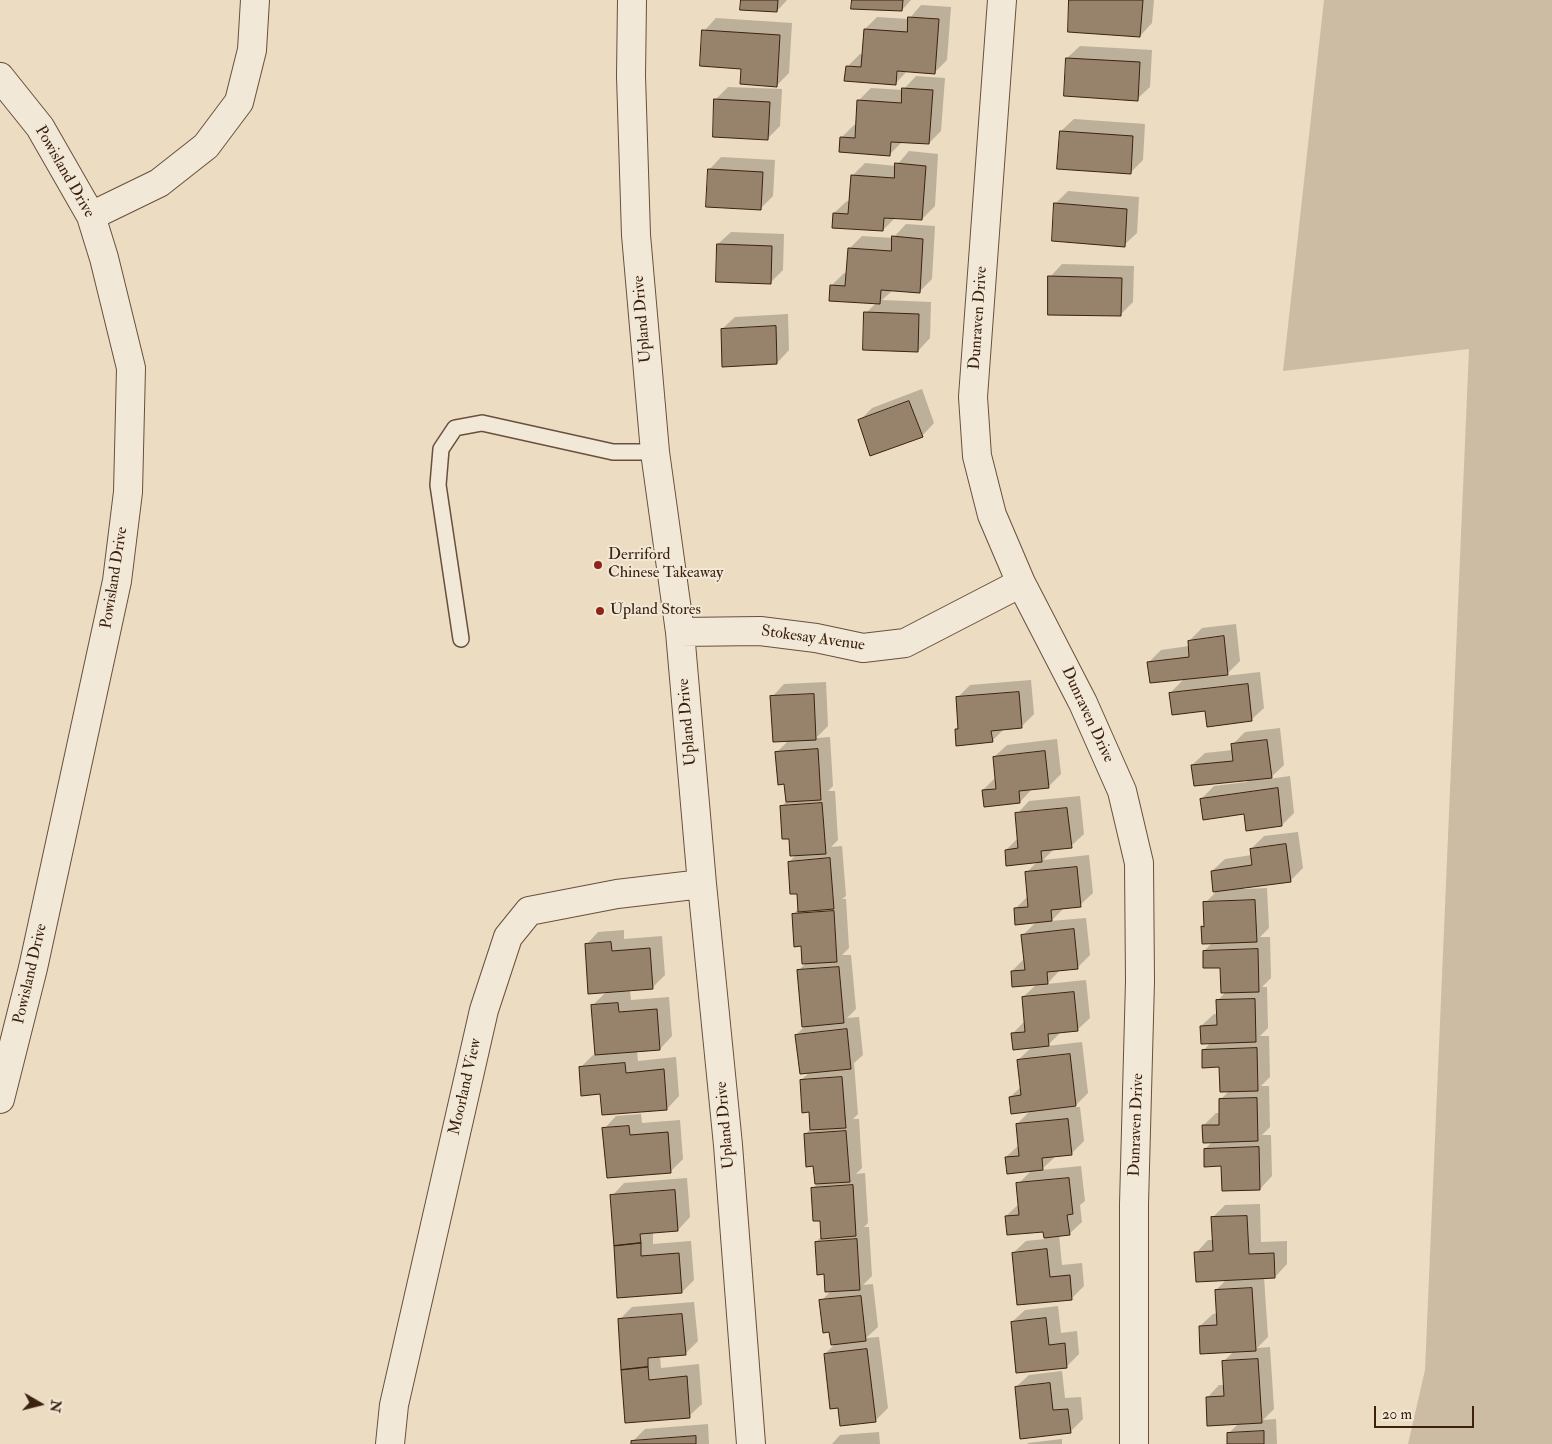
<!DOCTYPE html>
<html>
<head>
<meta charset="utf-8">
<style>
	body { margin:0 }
	#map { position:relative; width:1552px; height:1444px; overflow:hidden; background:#ebdcc2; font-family:"IM FELL Double Pica",serif }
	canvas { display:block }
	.north { position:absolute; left:15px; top:1379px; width:50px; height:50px; -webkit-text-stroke:4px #f2e8d7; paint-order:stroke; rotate:98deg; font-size:14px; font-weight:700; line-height:20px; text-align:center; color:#3c210f }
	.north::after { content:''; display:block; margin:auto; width:18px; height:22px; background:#3c210f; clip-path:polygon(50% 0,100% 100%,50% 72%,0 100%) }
	.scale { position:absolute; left:1374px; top:1406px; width:100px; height:22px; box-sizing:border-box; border:2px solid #3c210f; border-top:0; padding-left:6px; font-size:15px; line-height:18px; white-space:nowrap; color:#3c210f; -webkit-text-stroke:4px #f2e8d7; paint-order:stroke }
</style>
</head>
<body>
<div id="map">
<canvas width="1552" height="1444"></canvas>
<div class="north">N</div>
<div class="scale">20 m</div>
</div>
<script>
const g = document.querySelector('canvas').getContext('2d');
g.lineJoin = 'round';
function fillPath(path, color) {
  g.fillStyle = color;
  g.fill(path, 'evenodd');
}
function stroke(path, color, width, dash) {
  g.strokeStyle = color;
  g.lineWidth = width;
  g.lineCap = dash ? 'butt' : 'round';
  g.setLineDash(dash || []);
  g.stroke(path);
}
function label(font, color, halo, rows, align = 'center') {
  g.font = font + ' "IM FELL Double Pica",serif';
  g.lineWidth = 4;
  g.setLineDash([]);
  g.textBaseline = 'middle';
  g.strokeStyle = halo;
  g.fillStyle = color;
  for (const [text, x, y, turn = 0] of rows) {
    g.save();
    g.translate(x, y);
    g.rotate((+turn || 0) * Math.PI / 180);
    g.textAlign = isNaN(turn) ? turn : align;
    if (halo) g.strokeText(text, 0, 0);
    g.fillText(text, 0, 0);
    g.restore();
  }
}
const green = new Path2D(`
	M 1324,0 L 1552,0 L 1552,1444 L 1408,1444 L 1425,1370 L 1469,349 L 1283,371 Z`);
const shadow = new Path2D(`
	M 742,0 L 787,0 L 777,11 Z
	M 853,0 L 911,0 L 902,10 Z
	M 1070,0 L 1154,0 L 1152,23 L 1140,36 Z
	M 921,5 L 951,7 L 947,60 L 935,72 L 908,70 L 895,84 L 847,67 L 860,54 L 863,54 L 865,29 L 877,17 L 909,19 Z
	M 716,18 L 792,23 L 789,73 L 776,86 L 742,68 L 704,31 Z
	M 1080,46 L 1152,50 L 1150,87 L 1137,99 L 1067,58 Z
	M 916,76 L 945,78 L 941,131 L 929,143 L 902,142 L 889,155 L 841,138 L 854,125 L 857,125 L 859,100 L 871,88 L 903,90 Z
	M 728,87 L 782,89 L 780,126 L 768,138 L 715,100 Z
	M 1074,119 L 1145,124 L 1143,160 L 1130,173 L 1061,131 Z
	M 909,151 L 938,154 L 935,206 L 922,219 L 896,217 L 883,230 L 834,213 L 847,201 L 850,201 L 852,176 L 865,163 L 896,166 Z
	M 721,157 L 775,160 L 773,196 L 761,208 L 709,170 Z
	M 1068,191 L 1139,197 L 1137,233 L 1124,245 L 1055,204 Z
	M 906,224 L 935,226 L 932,279 L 919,292 L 893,290 L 882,300 L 931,302 L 930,338 L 918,351 L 866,313 L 876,303 L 831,286 L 844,273 L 847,274 L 849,249 L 862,236 L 893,238 Z
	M 731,232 L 784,234 L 783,270 L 770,283 L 718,244 Z
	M 1062,264 L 1134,266 L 1133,302 L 1120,315 L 1050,277 Z
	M 788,314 L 789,350 L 777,363 L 722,329 L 735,317 Z
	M 922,389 L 934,423 L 922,436 L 859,421 L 872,408 Z
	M 1236,624 L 1240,661 L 1225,676 L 1260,672 L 1264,708 L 1251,720 L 1206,710 L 1170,693 L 1185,678 L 1149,662 L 1161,650 L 1189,646 L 1189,641 L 1202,628 Z
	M 1031,680 L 1034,714 L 1021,727 L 1005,728 L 992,741 L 956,730 L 959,727 L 957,698 L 970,685 Z
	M 826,682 L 828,726 L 816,738 L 830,737 L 833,786 L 828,791 L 835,791 L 838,840 L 831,847 L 842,846 L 846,896 L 842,899 L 846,899 L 849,948 L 842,955 L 851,955 L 856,1009 L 847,1018 L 859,1017 L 863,1055 L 854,1063 L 858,1114 L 853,1119 L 859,1119 L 862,1168 L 856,1174 L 865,1173 L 868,1223 L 864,1227 L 869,1227 L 872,1276 L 863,1285 L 873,1284 L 878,1327 L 866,1338 L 879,1337 L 888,1408 L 875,1421 L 839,1407 L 825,1354 L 836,1343 L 821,1301 L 831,1291 L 816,1242 L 822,1236 L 821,1219 L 812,1189 L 818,1183 L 806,1134 L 811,1128 L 810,1111 L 801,1080 L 810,1072 L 796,1035 L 806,1025 L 798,971 L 806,963 L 793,915 L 799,908 L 798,892 L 789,862 L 796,855 L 782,806 L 787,801 L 786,783 L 777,752 L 789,740 L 772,697 L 784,684 Z
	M 1280,728 L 1284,765 L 1269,779 L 1290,776 L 1294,813 L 1282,825 L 1201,799 L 1214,786 L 1247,782 L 1247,780 L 1192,765 L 1205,753 L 1233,750 L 1233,744 L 1245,732 Z
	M 1057,739 L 1061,774 L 1048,787 L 1032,789 L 1020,802 L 983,790 L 996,777 L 994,757 L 1007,745 Z
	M 1080,796 L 1084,834 L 1071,846 L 1055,848 L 1043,860 L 1089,855 L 1093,893 L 1080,905 L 1065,907 L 1051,921 L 1086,918 L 1090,955 L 1077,968 L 1061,969 L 1047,984 L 1086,980 L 1090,1018 L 1077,1030 L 1061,1032 L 1047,1046 L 1082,1042 L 1088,1093 L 1074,1107 L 1080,1107 L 1084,1141 L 1071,1154 L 1056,1156 L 1041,1170 L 1081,1166 L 1085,1201 L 1080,1205 L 1082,1222 L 1069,1234 L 1059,1235 L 1062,1265 L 1082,1263 L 1084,1286 L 1072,1298 L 1013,1253 L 1026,1241 L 1045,1239 L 1044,1230 L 1006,1216 L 1020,1203 L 1018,1184 L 1032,1170 L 1006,1157 L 1019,1145 L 1017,1124 L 1031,1110 L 1010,1097 L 1022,1086 L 1018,1060 L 1032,1047 L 1012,1034 L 1025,1021 L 1023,997 L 1037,984 L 1012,971 L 1025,958 L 1023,935 L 1036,922 L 1015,909 L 1028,896 L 1026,873 L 1037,862 L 1006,850 L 1019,837 L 1017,814 L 1029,801 Z
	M 1298,832 L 1303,868 L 1290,881 L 1243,887 L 1243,889 L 1267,888 L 1269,928 L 1260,937 L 1270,937 L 1271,978 L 1262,987 L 1267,987 L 1268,1028 L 1260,1036 L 1269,1036 L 1270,1077 L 1261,1086 L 1269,1086 L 1270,1127 L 1262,1135 L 1271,1135 L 1272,1176 L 1260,1189 L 1222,1165 L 1205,1149 L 1213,1141 L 1203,1126 L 1216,1113 L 1220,1113 L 1220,1100 L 1229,1091 L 1220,1066 L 1203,1051 L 1211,1042 L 1201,1026 L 1214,1014 L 1218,1014 L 1217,1001 L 1227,991 L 1221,966 L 1204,951 L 1212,943 L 1202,927 L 1206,924 L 1205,903 L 1215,893 L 1212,871 L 1225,859 L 1252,855 L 1251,849 L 1264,836 Z
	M 624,930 L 624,939 L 662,936 L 665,975 L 652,988 L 630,990 L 631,1000 L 669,997 L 672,1036 L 660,1049 L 637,1050 L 638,1061 L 676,1057 L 679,1096 L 667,1109 L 601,1093 L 580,1068 L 593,1055 L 596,1055 L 593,1005 L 607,991 L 586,945 L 598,932 Z
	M 641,1114 L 642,1123 L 680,1120 L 683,1159 L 670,1172 L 604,1129 L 616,1116 Z
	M 687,1178 L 690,1217 L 678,1230 L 653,1232 L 653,1244 L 691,1241 L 694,1280 L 682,1292 L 618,1297 L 612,1196 L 624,1183 Z
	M 1260,1204 L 1261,1242 L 1287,1241 L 1287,1264 L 1275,1277 L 1264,1277 L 1268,1337 L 1257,1348 L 1270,1347 L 1274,1409 L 1263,1420 L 1276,1419 L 1277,1444 L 1228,1444 L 1228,1434 L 1239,1423 L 1207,1398 L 1219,1385 L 1224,1385 L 1223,1362 L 1234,1351 L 1200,1326 L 1213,1314 L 1218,1313 L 1216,1290 L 1227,1279 L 1196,1253 L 1208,1240 L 1214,1240 L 1212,1218 L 1225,1205 Z
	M 694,1302 L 698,1341 L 685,1354 L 660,1356 L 661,1368 L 699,1364 L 702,1404 L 689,1416 L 626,1421 L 619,1320 L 632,1307 Z
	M 1058,1306 L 1061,1333 L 1077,1331 L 1079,1354 L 1066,1367 L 1012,1322 L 1025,1310 Z
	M 1062,1371 L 1065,1398 L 1081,1397 L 1083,1419 L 1070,1432 L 1016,1387 L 1029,1375 Z
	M 708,1424 L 709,1444 L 633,1444 L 632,1442 L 645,1429 Z
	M 879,1432 L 880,1444 L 832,1444 L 840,1435 Z
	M 1062,1439 L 1062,1444 L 1027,1444 L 1028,1443 Z`);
const building = new Path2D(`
	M 741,0 L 778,0 L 777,12 L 740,10 Z
	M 852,0 L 903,0 L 902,11 L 851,9 Z
	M 1069,0 L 1143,0 L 1140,37 L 1068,32 Z
	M 908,17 L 939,19 L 935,74 L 897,71 L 896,85 L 844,81 L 846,66 L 861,67 L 864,29 L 907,32 Z
	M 702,30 L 780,35 L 777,87 L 740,84 L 741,69 L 700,66 Z
	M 1066,58 L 1140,62 L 1138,101 L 1064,96 Z
	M 902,88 L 933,90 L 929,144 L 891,142 L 890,156 L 839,152 L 840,137 L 855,138 L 857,100 L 901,103 Z
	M 714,99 L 770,102 L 768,140 L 713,137 Z
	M 1060,131 L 1133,136 L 1131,174 L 1057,169 Z
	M 895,163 L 926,166 L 922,220 L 884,218 L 883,231 L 832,228 L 833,213 L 848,214 L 851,175 L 894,178 Z
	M 708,169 L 763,172 L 761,210 L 706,207 Z
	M 1054,203 L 1127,209 L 1125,247 L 1052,241 Z
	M 892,236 L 923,239 L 920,293 L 881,290 L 880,304 L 829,301 L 830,285 L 845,286 L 848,248 L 891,251 Z
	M 717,244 L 772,246 L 771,284 L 716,282 Z
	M 1048,276 L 1122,278 L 1121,316 L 1048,315 Z
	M 864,312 L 919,314 L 918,352 L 863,350 Z
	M 776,326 L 777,364 L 722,367 L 721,329 Z
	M 909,401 L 923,437 L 870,456 L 858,420 Z
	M 1224,636 L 1228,675 L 1150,683 L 1147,662 L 1189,657 L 1188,641 Z
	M 1248,684 L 1252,721 L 1207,727 L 1205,711 L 1172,715 L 1169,693 Z
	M 1019,692 L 1022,728 L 991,731 L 993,742 L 956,746 L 955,729 L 958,729 L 956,697 Z
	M 814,694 L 816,740 L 773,742 L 770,696 Z
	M 1267,740 L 1272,778 L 1194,786 L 1191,765 L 1233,761 L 1231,744 Z
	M 818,749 L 821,800 L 786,802 L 784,784 L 778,785 L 775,752 Z
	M 1045,751 L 1049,788 L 1019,791 L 1020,803 L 984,807 L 982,790 L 996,789 L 993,757 Z
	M 1278,788 L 1282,826 L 1246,831 L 1244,814 L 1203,820 L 1200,799 Z
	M 822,803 L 826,854 L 790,856 L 789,839 L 782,839 L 780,806 Z
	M 1067,808 L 1072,848 L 1041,851 L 1042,862 L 1006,866 L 1005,850 L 1018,848 L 1015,813 Z
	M 1286,844 L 1291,882 L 1213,892 L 1211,871 L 1252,865 L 1250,849 Z
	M 830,858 L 834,909 L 798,912 L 797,894 L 790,894 L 788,862 Z
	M 1077,867 L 1081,907 L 1051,910 L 1052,921 L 1015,925 L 1014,908 L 1028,907 L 1025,872 Z
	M 1255,900 L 1257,942 L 1202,944 L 1201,926 L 1204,927 L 1203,902 Z
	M 834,911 L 837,962 L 802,964 L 801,946 L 794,947 L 792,914 Z
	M 1074,929 L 1078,969 L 1047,972 L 1048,984 L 1012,987 L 1011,971 L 1025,970 L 1021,935 Z
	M 611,942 L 612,951 L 650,948 L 653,989 L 588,994 L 585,944 Z
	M 1258,949 L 1259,992 L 1221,993 L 1220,968 L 1203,968 L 1203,951 Z
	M 839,967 L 844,1023 L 802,1027 L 797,970 Z
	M 1074,992 L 1078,1031 L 1048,1034 L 1049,1046 L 1013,1050 L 1011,1033 L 1025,1032 L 1022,997 Z
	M 1255,999 L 1256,1042 L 1201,1044 L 1200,1026 L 1217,1025 L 1216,1000 Z
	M 618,1003 L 619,1012 L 657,1009 L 660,1050 L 595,1055 L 591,1005 Z
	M 847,1029 L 851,1069 L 800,1074 L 795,1035 Z
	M 1257,1048 L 1258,1091 L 1220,1092 L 1219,1067 L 1202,1068 L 1202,1050 Z
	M 1070,1054 L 1076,1106 L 1011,1114 L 1009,1097 L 1021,1095 L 1017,1060 Z
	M 625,1063 L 626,1073 L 664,1069 L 667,1110 L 602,1115 L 600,1094 L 581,1096 L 579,1067 Z
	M 842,1077 L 846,1128 L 810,1130 L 809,1112 L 802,1113 L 800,1080 Z
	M 1257,1098 L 1258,1141 L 1203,1143 L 1202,1125 L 1219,1125 L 1219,1099 Z
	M 1068,1119 L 1072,1155 L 1042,1158 L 1043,1170 L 1007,1174 L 1005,1157 L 1019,1156 L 1016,1124 Z
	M 629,1126 L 630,1135 L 668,1132 L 671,1173 L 607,1178 L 602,1128 Z
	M 846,1131 L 850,1182 L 815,1184 L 813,1166 L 806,1167 L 804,1134 Z
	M 1259,1147 L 1260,1190 L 1222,1191 L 1221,1166 L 1204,1167 L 1204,1149 Z
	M 1069,1178 L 1073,1214 L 1067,1215 L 1070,1235 L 1044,1238 L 1043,1232 L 1007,1235 L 1005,1216 L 1019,1215 L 1016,1183 Z
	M 853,1185 L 856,1236 L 821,1239 L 820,1221 L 813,1221 L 811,1188 Z
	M 675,1190 L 678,1231 L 640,1234 L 641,1243 L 614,1246 L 610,1195 Z
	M 1247,1216 L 1249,1254 L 1274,1253 L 1275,1278 L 1196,1282 L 1194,1252 L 1213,1251 L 1211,1217 Z
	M 857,1239 L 860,1290 L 825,1292 L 824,1274 L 817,1275 L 815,1242 Z
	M 641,1243 L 641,1256 L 679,1253 L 682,1293 L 617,1298 L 614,1246 Z
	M 1047,1249 L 1050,1277 L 1070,1275 L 1072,1300 L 1017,1305 L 1012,1253 Z
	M 1252,1288 L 1256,1351 L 1200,1354 L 1199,1326 L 1217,1325 L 1215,1290 Z
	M 861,1296 L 866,1341 L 831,1345 L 829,1332 L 823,1333 L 819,1300 Z
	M 682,1314 L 686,1355 L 648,1358 L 648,1367 L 621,1370 L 618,1319 Z
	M 1046,1318 L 1049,1345 L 1065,1343 L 1067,1368 L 1016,1373 L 1011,1322 Z
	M 867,1349 L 876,1422 L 840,1426 L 838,1408 L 830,1409 L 824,1354 Z
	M 1258,1359 L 1262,1423 L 1207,1426 L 1206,1397 L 1224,1396 L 1222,1361 Z
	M 648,1367 L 649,1380 L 687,1376 L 690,1418 L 625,1423 L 621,1370 Z
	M 1050,1383 L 1053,1410 L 1068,1409 L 1071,1433 L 1020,1439 L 1015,1387 Z
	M 1264,1431 L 1264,1444 L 1227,1444 L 1227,1433 Z
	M 696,1436 L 696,1444 L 631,1444 L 631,1441 Z`);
const lane = new Path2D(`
	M 461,639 L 438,485 L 441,449 L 455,428 L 482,423 L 613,452 L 655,452`);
const street = new Path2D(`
	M 632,0 L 631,76 L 636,235 L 655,452 L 680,632 L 702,884 L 728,1145 L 751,1444
	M 1002,0 L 973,397 L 977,456 L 992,515 L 1021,583 L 1083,703 L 1122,791 L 1139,863 L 1140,981 L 1134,1204 L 1134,1444
	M 0,77 L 40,127 L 91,216 L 104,258 L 131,368 L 128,492 L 117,581 L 33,968 L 0,1099
	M 91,216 L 159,183 L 206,146 L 239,102 L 252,50 L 255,0
	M 680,632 L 760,631 L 816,638 L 863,648 L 905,643 L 1021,583
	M 390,1444 L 394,1405 L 484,1010 L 508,937 L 529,911 L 617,894 L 702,884`);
const markers = [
	[598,565,5,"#8f2418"],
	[600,611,5,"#8f2418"]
];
const streetNames = [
	["Powisland Drive",64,172,60],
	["Dunraven Drive",979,318,-86],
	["Upland Drive",643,319,-95],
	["Powisland Drive",115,578,-81],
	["Stokesay Avenue",813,639,8],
	["Dunraven Drive",1087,715,65],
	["Upland Drive",688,722,-95],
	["Powisland Drive",31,974,-77],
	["Moorland View",466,1087,-77],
	["Upland Drive",726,1125,-95],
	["Dunraven Drive",1137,1125,-88]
];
const poiNames = [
	["Derriford",608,556],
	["Chinese Takeaway",608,574],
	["Upland Stores",610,611]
];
fillPath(green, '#cdbca4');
fillPath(shadow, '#0003');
fillPath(building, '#97826c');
stroke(building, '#3c210f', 1);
stroke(lane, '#68503c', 18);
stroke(street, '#68503c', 30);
stroke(lane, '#f2e8d7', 15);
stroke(street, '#f2e8d7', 28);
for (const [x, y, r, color] of markers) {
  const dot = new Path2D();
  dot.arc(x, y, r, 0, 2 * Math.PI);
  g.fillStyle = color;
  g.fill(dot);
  stroke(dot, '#f2e8d7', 2);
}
label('16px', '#3c210f', '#f2e8d7', streetNames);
label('16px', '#3c210f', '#f2e8d7', poiNames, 'left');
</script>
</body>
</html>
